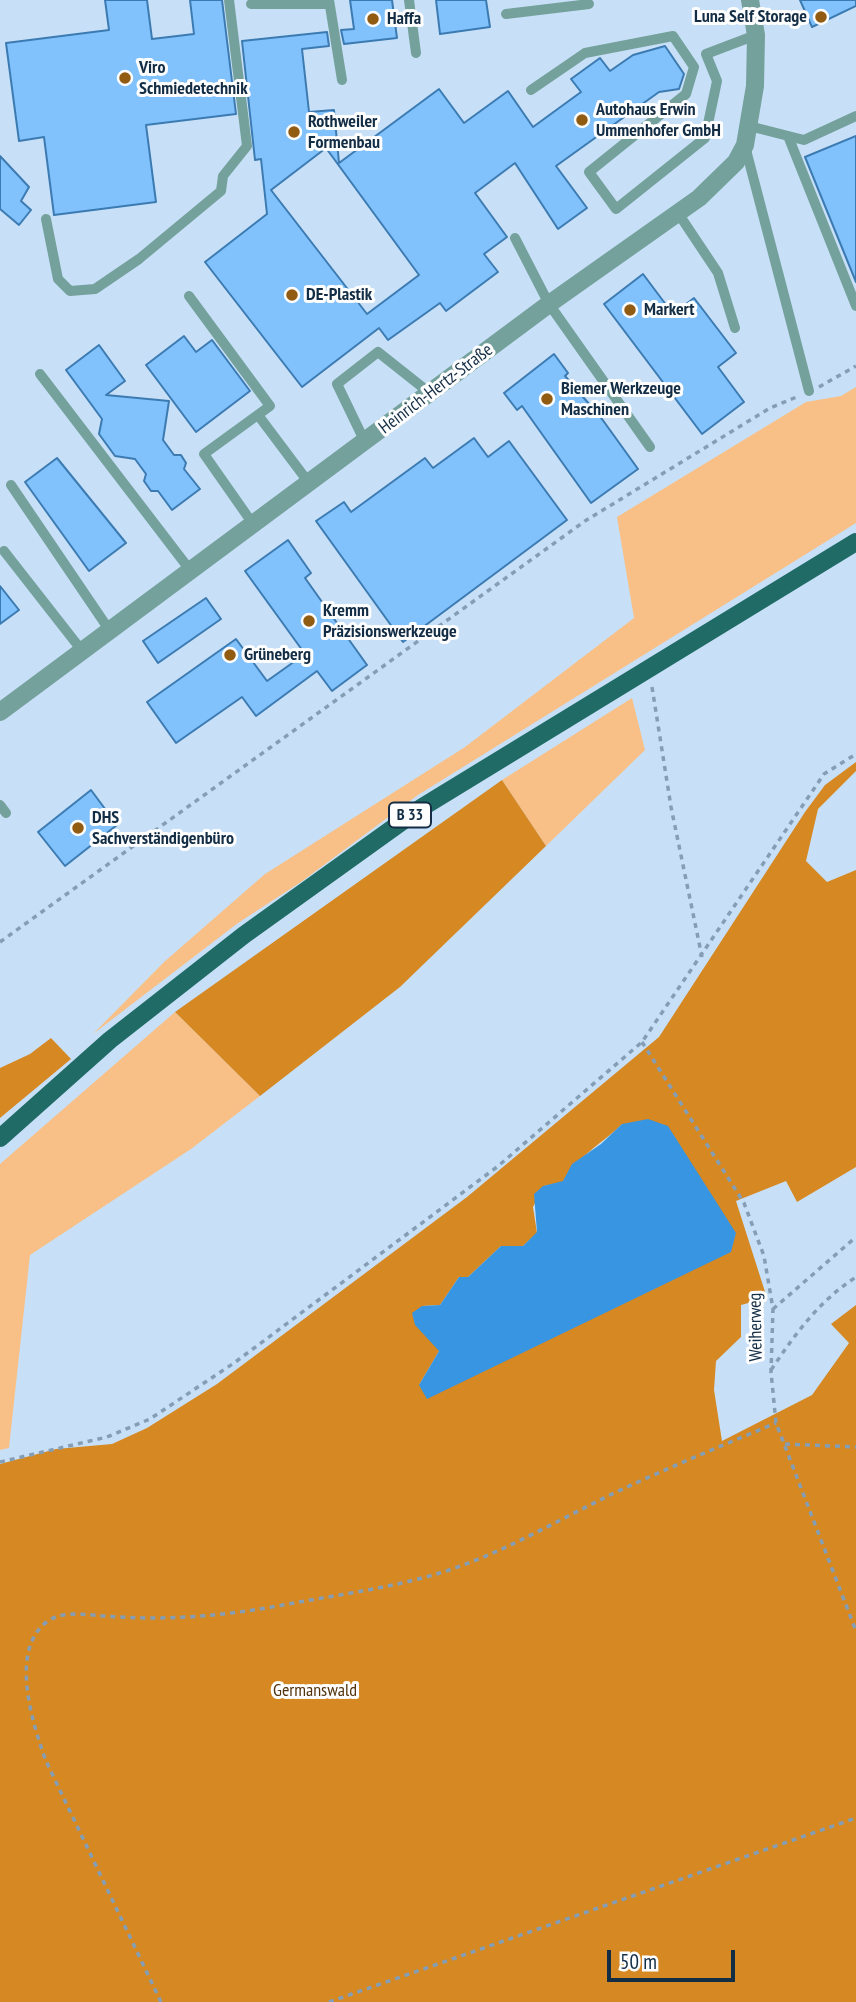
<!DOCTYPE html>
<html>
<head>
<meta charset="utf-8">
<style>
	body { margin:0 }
	#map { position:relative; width:856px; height:2002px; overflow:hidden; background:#c7e0f8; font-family:"PT Sans Narrow",sans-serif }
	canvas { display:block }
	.scale { position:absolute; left:607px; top:1950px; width:128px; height:32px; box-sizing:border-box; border:4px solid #132d45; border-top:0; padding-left:9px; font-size:21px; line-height:24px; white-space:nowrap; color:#132d45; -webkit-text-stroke:5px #fefefe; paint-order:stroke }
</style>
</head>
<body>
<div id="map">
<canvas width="856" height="2002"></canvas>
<div class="scale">50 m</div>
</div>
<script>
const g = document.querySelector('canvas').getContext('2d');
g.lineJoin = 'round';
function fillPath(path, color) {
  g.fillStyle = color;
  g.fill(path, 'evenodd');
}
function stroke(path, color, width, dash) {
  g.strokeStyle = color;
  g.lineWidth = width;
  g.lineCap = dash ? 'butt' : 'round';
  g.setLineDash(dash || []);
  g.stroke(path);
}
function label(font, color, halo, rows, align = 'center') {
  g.font = font + ' "PT Sans Narrow",sans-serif';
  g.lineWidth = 6;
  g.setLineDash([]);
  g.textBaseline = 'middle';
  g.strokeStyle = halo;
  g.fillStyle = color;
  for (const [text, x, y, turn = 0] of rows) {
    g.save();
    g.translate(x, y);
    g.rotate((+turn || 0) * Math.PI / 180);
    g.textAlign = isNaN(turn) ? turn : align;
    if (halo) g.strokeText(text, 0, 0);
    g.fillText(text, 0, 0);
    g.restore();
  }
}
const green = new Path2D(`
	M 856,387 L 856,523 L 418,795 L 301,882 L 238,923 L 93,1034 L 164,962 L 265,874 L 465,747 L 634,618 L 617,517 L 806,402 L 841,396 Z
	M 632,698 L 645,750 L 546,846 L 502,780 Z
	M 175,1012 L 260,1096 L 191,1149 L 30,1255 L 9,1448 L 0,1450 L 0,1164 Z`);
const forest = new Path2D(`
	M 856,762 L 856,771 L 818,809 L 806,861 L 827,882 L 856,870 L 856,1167 L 797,1202 L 786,1181 L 736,1201 L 767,1298 L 741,1305 L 741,1337 L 716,1361 L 714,1390 L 722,1441 L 812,1395 L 849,1343 L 831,1324 L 856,1305 L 856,2002 L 0,2002 L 0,1464 L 56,1449 L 112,1444 L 147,1428 L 217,1384 L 467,1197 L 659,1037 L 805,812 L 825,785 ZM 622,1124 L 419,1385 L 439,1351 L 422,1306 L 440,1305 L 459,1277 L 468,1277 L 501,1246 L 523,1246 L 537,1233 L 533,1207 L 544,1186 L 563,1182 C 576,1157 602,1144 622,1124 Z
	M 502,780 L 546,846 L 400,987 L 260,1096 L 175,1012 Z
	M 51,1038 L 71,1059 L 0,1118 L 0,1068 L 30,1054 Z`);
const water = new Path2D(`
	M 648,1119 L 668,1126 L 736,1233 L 731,1252 L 427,1399 L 419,1385 L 439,1351 L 415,1325 L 412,1313 L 422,1306 L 440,1305 L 459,1277 L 468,1277 L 501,1246 L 523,1246 L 537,1232 L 534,1194 L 543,1186 L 563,1181 L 572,1164 L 601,1144 L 622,1124 Z`);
const building = new Path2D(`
	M 105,0 L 147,0 L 152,39 L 194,34 L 190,0 L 222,0 L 236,114 L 146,125 L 156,202 L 54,215 L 44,137 L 19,141 L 6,43 L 109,30 Z
	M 350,0 L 392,0 L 397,38 L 344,44 L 341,30 L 354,29 Z
	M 436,0 L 486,0 L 490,27 L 440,34 Z
	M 800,0 L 856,0 L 856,6 L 812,27 Z
	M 327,32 L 329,46 L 302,49 L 309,112 L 334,110 L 339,163 L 439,89 L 464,123 L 508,91 L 533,127 L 581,92 L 571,79 L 600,58 L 610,71 L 633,55 L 665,46 L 684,74 L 679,89 L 659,92 L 556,166 L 587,208 L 558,229 L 515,163 L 475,193 L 507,237 L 484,254 L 498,272 L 446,311 L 440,303 L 388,340 L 379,328 L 302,387 L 205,262 L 267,214 L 261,159 L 255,160 L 242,41 ZM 326,148 L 419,275 L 367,314 L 271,190 Z
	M 856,136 L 856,282 L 805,157 Z
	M 0,156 L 29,187 L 21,201 L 31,210 L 19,225 L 0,209 Z
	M 643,274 L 673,314 L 694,298 L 736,353 L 718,367 L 744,402 L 702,434 L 604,304 Z
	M 184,336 L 196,352 L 212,340 L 250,391 L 196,432 L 146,365 Z
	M 99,345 L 125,381 L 106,395 L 169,401 L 163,440 L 174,455 L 181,455 L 186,463 L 184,469 L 200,489 L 172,510 L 158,491 L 151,491 L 144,481 L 146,474 L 135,459 L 115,456 L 99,434 L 102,419 L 66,370 Z
	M 554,354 L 568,373 L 565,376 L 602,419 L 638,469 L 591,503 L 522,406 L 517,410 L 504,393 Z
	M 474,438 L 488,457 L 509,441 L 567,520 L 403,642 L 316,521 L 344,502 L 351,512 L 425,458 L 433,468 Z
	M 57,458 L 126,543 L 89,571 L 25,482 Z
	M 288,540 L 311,573 L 305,578 L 367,665 L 332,691 L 317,671 L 256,716 L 242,697 L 176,743 L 147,702 L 236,639 L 267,681 L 305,654 L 245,571 Z
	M 0,586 L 19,610 L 0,624 Z
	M 206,598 L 221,619 L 158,663 L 143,641 Z
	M 91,790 L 117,825 L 65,866 L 38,832 Z`);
const path = new Path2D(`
	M 819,387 L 856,366
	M 652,687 L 671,807 L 702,957
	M 0,942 L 585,521 L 770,408 L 799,396
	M 642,1042 L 744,1203 L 764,1256 L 773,1309 L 771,1372 L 776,1423 L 856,1631
	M 773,1309 L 856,1237
	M 771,1370 C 796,1333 818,1302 856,1277
	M 785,1444 L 856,1447
	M 0,1462 L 107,1437 L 150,1419 L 234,1363 L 497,1167 L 642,1042 L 824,774 L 856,754
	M 161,2002 L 46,1761 C 33,1725 8,1649 48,1621 C 64,1610 86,1615 104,1616 C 164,1621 224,1616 283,1605 C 336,1595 392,1588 443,1572 C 500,1554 553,1523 606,1497 C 662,1470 719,1447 776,1423
	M 329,2002 L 856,1818`);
const service = new Path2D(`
	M 329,0 L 342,80
	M 409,0 L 416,53
	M 251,4 L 329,4
	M 506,14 L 589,4
	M 531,90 L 585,53 L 673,36 L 694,67 L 686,94 L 589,172 L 616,209 L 705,138 L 717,81 L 706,54 L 756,35
	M 749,126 L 804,140 L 856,116
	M 788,136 L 856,306
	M 745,146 L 809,391
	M 678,213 L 718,273 L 735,328
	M 46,219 L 58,279 L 70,291 L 95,289 L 139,259 L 221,191 L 223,176 L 247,146 L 229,0
	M 515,238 L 549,304 L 650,447
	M 189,296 L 270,406 L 204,454 L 253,524
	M 40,374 L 190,570
	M 258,415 L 309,483
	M 365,442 L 337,384 L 378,352 L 431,394
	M 11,485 L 110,631
	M 4,551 L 83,652
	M 0,805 L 6,813`);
const minor = new Path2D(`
	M 0,712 L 549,304 L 699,198 L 736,162 L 745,145 L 755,86 L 756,35 L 750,0`);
const primary = new Path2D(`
	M 0,1138 L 110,1040 L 244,935 L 421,808 L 856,542`);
const markers = [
	[821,17,7,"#925b12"],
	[373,19,7,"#925b12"],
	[125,78,7,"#925b12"],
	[582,120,7,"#925b12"],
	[294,132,7,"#925b12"],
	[292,295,7,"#925b12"],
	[630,310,7,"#925b12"],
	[547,399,7,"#925b12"],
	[309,621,7,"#925b12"],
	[230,655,7,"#925b12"],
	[78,828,7,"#925b12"]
];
const shields = [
	[410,815,42]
];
const shieldNames = [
	["B 33",410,815]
];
const poiNames = [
	["Luna Self Storage",807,17,"right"],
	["Haffa",387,19],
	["Viro",139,68],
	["Schmiedetechnik",139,89],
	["Autohaus Erwin",596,110],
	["Ummenhofer GmbH",596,131],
	["Rothweiler",308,122],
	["Formenbau",308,143],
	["DE-Plastik",306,295],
	["Markert",644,310],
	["Biemer Werkzeuge",561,389],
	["Maschinen",561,410],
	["Kremm",323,611],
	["Präzisionswerkzeuge",323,632],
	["Grüneberg",244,655],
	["DHS",92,818],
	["Sachverständigenbüro",92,839]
];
const streetNames = [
	["Heinrich-Hertz-Straße",436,389,-37],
	["Weiherweg",756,1327,-91]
];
const parkNames = [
	["Germanswald",315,1691]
];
fillPath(green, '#f8c086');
fillPath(forest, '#d68822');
fillPath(water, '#3895e1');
fillPath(building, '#81c1fc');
stroke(building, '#3c7bb2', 2);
stroke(path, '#849eb6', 3.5, [5, 5]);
stroke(service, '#75a19c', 10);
stroke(minor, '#75a19c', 18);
stroke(primary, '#206b65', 18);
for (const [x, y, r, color] of markers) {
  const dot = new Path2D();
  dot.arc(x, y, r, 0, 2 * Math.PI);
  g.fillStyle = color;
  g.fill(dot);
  stroke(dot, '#fefefe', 2.5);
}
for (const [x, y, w] of shields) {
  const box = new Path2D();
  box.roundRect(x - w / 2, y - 12.5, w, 25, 5);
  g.fillStyle = '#fefefe';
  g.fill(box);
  stroke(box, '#132d45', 2);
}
label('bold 16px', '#132d45', null, shieldNames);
label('bold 18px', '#132d45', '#fefefe', poiNames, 'left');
label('18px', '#132d45', '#fefefe', streetNames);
label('18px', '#53330c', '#fefefe', parkNames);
</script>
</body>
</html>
